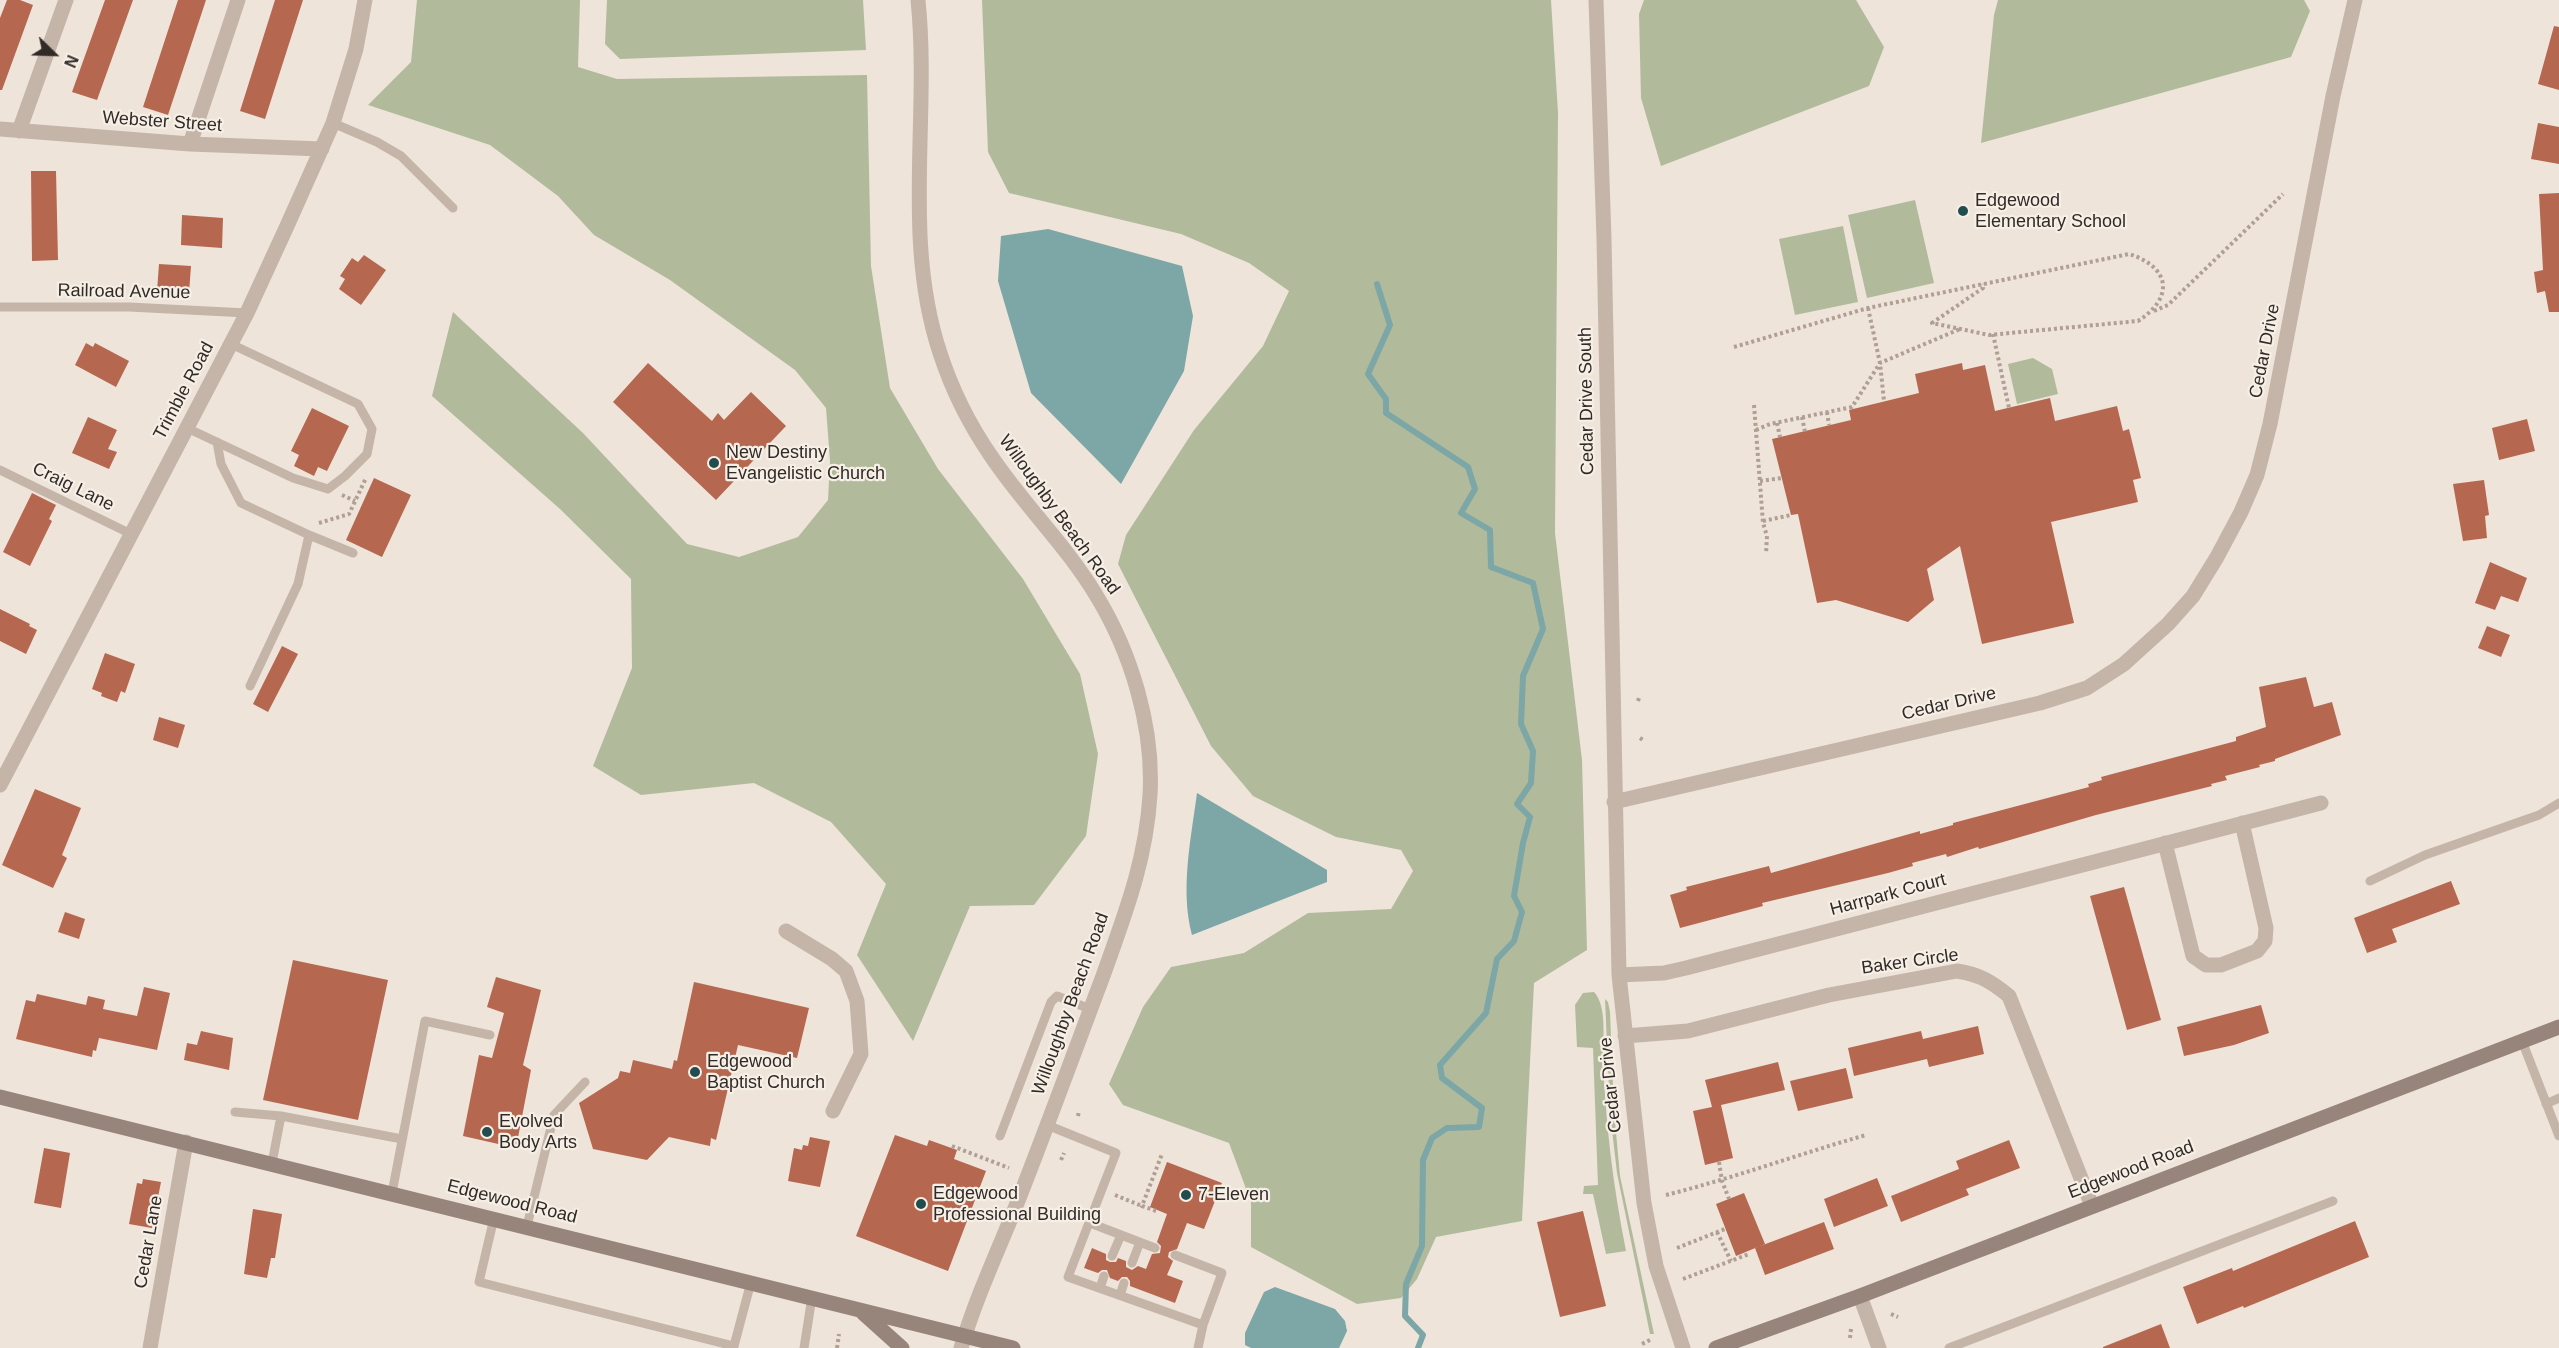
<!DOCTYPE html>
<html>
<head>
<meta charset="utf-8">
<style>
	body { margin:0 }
	#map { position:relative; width:2559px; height:1348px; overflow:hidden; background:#eee4da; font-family:Helvetica,sans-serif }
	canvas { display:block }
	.north { position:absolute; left:24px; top:24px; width:60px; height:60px; -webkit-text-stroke:4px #f6efe6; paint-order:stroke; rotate:113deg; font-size:16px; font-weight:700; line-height:24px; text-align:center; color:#322a27 }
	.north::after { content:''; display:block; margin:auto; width:21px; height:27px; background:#322a27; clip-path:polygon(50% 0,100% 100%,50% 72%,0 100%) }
</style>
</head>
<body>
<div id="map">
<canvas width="2559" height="1348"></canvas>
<div class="north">N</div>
</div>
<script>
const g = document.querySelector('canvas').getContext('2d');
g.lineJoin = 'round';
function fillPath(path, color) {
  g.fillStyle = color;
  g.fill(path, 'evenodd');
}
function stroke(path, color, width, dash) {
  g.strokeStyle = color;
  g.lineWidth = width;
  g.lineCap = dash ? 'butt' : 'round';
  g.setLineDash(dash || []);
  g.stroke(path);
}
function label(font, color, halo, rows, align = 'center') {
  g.font = font + ' Helvetica,sans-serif';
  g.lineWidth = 4.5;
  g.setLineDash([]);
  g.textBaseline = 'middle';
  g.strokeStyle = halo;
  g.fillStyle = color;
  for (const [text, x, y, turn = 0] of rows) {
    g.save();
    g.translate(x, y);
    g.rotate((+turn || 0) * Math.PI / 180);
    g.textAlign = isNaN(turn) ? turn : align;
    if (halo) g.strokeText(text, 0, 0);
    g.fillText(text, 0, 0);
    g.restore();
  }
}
const green = new Path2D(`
	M 417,0 L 580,0 L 578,67 L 617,79 L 867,75 L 871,266 L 890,388 L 938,469 L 1023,579 L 1080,674 L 1098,754 L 1086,836 L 1034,905 L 970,906 L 913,1041 L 857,955 L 886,884 L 831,822 L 754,783 L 641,795 L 593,766 L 632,668 L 631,579 L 560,509 L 432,396 L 453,312 L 583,433 L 687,544 L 739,557 L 798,537 L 828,500 L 830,461 L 826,408 L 795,370 L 670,280 L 594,235 L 558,196 L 490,145 L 368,105 L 411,62 Z
	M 607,0 L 863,0 L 866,50 L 620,59 L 605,44 Z
	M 982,0 L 1551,0 L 1558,113 L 1555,533 L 1582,760 L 1587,950 L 1534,983 L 1522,1221 L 1436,1237 L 1417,1279 L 1401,1298 L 1357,1304 L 1251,1247 L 1251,1202 L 1229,1143 L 1123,1105 L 1109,1084 L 1143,1007 L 1171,967 L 1244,953 L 1308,913 L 1391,909 L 1413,871 L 1401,850 L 1336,837 L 1253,796 L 1211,746 L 1118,564 L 1126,535 L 1194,430 L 1263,346 L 1289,291 L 1249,263 L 1181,234 L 1009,193 L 988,152 Z
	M 1644,0 L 1856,0 L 1884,47 L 1869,86 L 1661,166 L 1641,98 L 1639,14 Z
	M 1998,0 L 2304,0 L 2310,11 L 2291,57 L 1981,143 L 1994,15 Z
	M 1915,200 L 1934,283 L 1867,298 L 1848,215 Z
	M 1843,226 L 1858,302 L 1795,315 L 1779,239 Z
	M 2033,358 L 2052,369 L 2058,394 L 2017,404 L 2008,364 Z
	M 1594,992 C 1607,1006 1603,1037 1603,1055 C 1605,1121 1613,1185 1626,1251 L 1606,1254 L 1593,1194 L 1583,1194 L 1584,1186 L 1598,1185 L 1593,1048 L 1577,1047 L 1575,1005 L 1583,993 Z
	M 1605,999 L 1608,1002 L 1610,1012 L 1614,1111 L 1620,1176 L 1654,1334 L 1650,1334 L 1617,1173 L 1610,1112 Z`);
const water = new Path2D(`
	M 1048,229 L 1182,266 L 1193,316 L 1184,371 L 1121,484 L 1031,393 L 998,281 L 1001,236 Z
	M 1197,793 L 1327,870 L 1327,882 L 1192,935 C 1180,890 1191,839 1197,793 Z
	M 1275,1287 L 1335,1309 L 1345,1321 L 1347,1331 L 1339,1348 L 1251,1348 L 1245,1345 L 1245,1333 L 1264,1292 Z`);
const stream = new Path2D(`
	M 1377,284 L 1390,325 L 1368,374 L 1386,399 L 1386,413 L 1468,467 L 1475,489 L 1461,513 L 1490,530 L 1491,567 L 1533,583 L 1543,629 L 1523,676 L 1521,724 L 1533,751 L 1531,783 L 1517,804 L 1530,817 L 1523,843 L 1514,896 L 1522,912 L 1514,941 L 1497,959 L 1486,1013 L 1440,1065 L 1442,1078 L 1482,1108 L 1479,1127 L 1447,1128 L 1432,1138 L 1423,1160 L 1422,1246 L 1406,1284 L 1405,1316 L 1423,1335 L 1418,1348`);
const building = new Path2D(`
	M 7,0 L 20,0 L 33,5 L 2,90 L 0,90 L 0,18 Z
	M 105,0 L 133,0 L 97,100 L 72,92 Z
	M 178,0 L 206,0 L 168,115 L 143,107 Z
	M 275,0 L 303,0 L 265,119 L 240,111 Z
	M 2554,26 L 2559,27 L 2559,90 L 2538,84 Z
	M 2538,123 L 2559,127 L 2559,164 L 2531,159 Z
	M 31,171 L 56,171 L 58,260 L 32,261 Z
	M 2559,193 L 2559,312 L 2549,312 L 2545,291 L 2537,293 L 2534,272 L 2543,270 L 2539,194 Z
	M 182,215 L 223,218 L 222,248 L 181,245 Z
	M 364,255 L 386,270 L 361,305 L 339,289 L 345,279 L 340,276 L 352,258 L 358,262 Z
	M 159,264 L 191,266 L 189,293 L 157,291 Z
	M 86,343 L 93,347 L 95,343 L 129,361 L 116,387 L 75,365 Z
	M 648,363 L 712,421 L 718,413 L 724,420 L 751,392 L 786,426 L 716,500 L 613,402 Z
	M 1962,363 L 1963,370 L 1985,365 L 1995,411 L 2050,398 L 2055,421 L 2117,406 L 2123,431 L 2129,429 L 2141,478 L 2133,480 L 2138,502 L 2051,522 L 2074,623 L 1982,644 L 1960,546 L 1927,569 L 1934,600 L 1908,622 L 1836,600 L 1817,603 L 1798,514 L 1791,515 L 1772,439 L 1851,420 L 1849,410 L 1919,393 L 1915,374 Z
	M 312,408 L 349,426 L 327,471 L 318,467 L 314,476 L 294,466 L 299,455 L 291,451 Z
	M 88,417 L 117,430 L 108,449 L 117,452 L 109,469 L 72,453 Z
	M 2527,419 L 2535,451 L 2499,460 L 2492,428 Z
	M 374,478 L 411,495 L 382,557 L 346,540 Z
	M 2484,480 L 2489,515 L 2485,516 L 2487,538 L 2463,541 L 2453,484 Z
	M 32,493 L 56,505 L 49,519 L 52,521 L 30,566 L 3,552 Z
	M 2490,562 L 2527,578 L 2518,602 L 2501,596 L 2495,610 L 2475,603 Z
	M 0,609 L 30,624 L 29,626 L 37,630 L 26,654 L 0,641 Z
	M 2487,626 L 2510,635 L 2501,657 L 2478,648 Z
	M 282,646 L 298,654 L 268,712 L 253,704 Z
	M 105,653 L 135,664 L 125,693 L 121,691 L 117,702 L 101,696 L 102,693 L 92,689 Z
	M 2306,677 L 2314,707 L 2332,702 L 2341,735 L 2275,759 L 2275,761 L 2259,765 L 2260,767 L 2225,776 L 2227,780 L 2211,784 L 2212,786 L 2096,815 L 1979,849 L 1978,847 L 1947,857 L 1946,854 L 1912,863 L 1913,866 L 1888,873 L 1762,903 L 1763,906 L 1680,928 L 1670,895 L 1687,890 L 1686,887 L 1769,866 L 1771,873 L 1920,831 L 1920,834 L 1953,825 L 1953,823 L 2089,787 L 2088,784 L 2102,780 L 2101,777 L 2236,741 L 2236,737 L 2266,727 L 2259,687 Z
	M 159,717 L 185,725 L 178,748 L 153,740 Z
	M 35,789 L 81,808 L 62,855 L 67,858 L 53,888 L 2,865 Z
	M 2451,881 L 2460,904 L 2392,929 L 2397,942 L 2367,953 L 2354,918 Z
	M 2124,887 L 2161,1020 L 2127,1030 L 2090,896 Z
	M 65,912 L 85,919 L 79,939 L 58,932 Z
	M 293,960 L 388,980 L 358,1120 L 263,1100 Z
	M 496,977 L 541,990 L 523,1065 L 531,1070 L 516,1148 L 463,1136 L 479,1055 L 492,1058 L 504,1013 L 487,1007 Z
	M 694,982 L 809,1008 L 797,1058 L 738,1045 L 716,1140 L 711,1138 L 710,1146 L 669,1137 L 647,1160 L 593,1149 L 579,1103 L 618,1078 L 620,1071 L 630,1073 L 633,1060 L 672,1069 L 674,1060 L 677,1061 Z
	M 144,987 L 170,993 L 157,1050 L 99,1038 L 96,1051 L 93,1050 L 92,1057 L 16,1039 L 26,1000 L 35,1002 L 37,994 L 86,1005 L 88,996 L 105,1000 L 103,1009 L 137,1016 Z
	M 2261,1005 L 2269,1033 L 2234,1045 L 2184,1056 L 2177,1027 Z
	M 1978,1026 L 1984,1054 L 1929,1067 L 1927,1059 L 1854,1076 L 1848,1048 L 1921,1031 L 1923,1039 Z
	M 201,1031 L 233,1038 L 229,1070 L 184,1060 L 187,1043 L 197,1045 Z
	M 1778,1062 L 1785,1090 L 1721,1105 L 1733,1158 L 1705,1165 L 1693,1111 L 1712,1107 L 1705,1080 Z
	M 1846,1068 L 1853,1098 L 1798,1111 L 1790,1081 Z
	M 895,1135 L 927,1146 L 929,1140 L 957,1150 L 954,1159 L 986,1171 L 948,1271 L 856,1236 Z
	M 810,1137 L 830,1141 L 820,1187 L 788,1181 L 794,1148 L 802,1150 L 803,1145 L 808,1146 Z
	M 2009,1140 L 2020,1168 L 1966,1189 L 1969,1195 L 1901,1222 L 1891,1196 L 1959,1169 L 1956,1161 Z
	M 44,1148 L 70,1153 L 61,1208 L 34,1203 Z
	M 1167,1162 L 1222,1183 L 1204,1229 L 1187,1223 L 1177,1249 L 1169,1252 L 1168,1257 L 1173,1261 L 1167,1275 L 1183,1281 L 1175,1303 L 1130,1286 L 1130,1281 L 1127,1277 L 1122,1277 L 1118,1281 L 1110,1278 L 1107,1270 L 1102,1270 L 1098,1273 L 1084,1268 L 1092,1248 L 1106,1254 L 1106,1260 L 1110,1262 L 1116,1262 L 1118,1258 L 1126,1261 L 1126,1267 L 1132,1270 L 1138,1266 L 1146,1269 L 1152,1254 L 1160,1253 L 1161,1246 L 1157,1242 L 1167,1214 L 1150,1207 Z
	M 1877,1178 L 1888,1206 L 1834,1227 L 1824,1199 Z
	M 143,1179 L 161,1182 L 152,1228 L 129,1224 L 137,1183 L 142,1184 Z
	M 1744,1193 L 1765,1244 L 1736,1256 L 1716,1204 Z
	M 253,1209 L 282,1214 L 275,1258 L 271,1258 L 267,1278 L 244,1274 Z
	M 1583,1211 L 1606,1306 L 1560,1317 L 1537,1222 Z
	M 2355,1221 L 2369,1257 L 2244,1308 L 2243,1306 L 2197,1324 L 2183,1287 L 2232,1268 L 2233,1271 Z
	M 1824,1222 L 1834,1249 L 1765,1275 L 1755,1248 Z
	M 2161,1324 L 2170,1348 L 2103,1348 L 2103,1347 Z`);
const path = new Path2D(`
	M 1868,308 L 1880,363 L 1884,401
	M 2154,311 L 2168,305 L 2283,194
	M 1993,334 L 2009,408
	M 1734,347 L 1868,308 L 2003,280 L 2129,254 C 2170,267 2175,297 2138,321 L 1989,335 L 1932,323 L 1983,288 L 1982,284
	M 1754,405 L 1763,523 L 1767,536 L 1766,554
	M 1827,412 L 1829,425
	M 1802,417 L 1805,432
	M 1777,423 L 1780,437
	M 1756,430 L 1770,424 L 1852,407 L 1880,363 L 1960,329
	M 1760,481 L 1782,478
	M 342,495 L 355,501
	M 1763,521 L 1791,515
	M 319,523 L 349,514 L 366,478
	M 1638,701 L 1639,698
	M 1640,738 L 1643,740
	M 1078,1116 L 1079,1111
	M 952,1146 L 1009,1168
	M 1061,1160 L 1064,1153
	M 1719,1162 L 1722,1181 L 1729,1199
	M 1115,1195 L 1142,1206
	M 1666,1195 C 1734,1178 1799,1154 1866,1135
	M 1156,1211 L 1142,1206 L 1162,1154
	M 1717,1232 L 1731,1261
	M 1677,1248 L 1725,1229
	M 1683,1279 L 1749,1254
	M 1891,1314 L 1898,1317
	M 1850,1338 L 1851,1329
	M 1642,1344 L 1650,1340
	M 837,1348 L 839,1334`);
const service = new Path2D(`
	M 333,123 L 377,142 L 401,156 L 453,208
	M 0,307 L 129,307 L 247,313
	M 187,428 L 293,478 L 328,489 L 345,476 L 367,454 L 372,429 L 358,404 L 231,344
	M 217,442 L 221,464 L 241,503 L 309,535 L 298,584 L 250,686
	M 0,470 L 131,534
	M 309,535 L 353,553
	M 2370,881 L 2425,855 L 2539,815 L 2559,803
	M 2522,1041 L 2559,1136
	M 2546,1104 L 2559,1098
	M 235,1112 L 281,1116
	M 1047,1125 L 1116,1153 L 1068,1277 L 1203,1325 L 1198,1348
	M 1000,1136 L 1051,1002 L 1057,996 L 1090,1009
	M 272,1163 L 281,1116 L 402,1139
	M 392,1193 L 425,1021 L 490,1035
	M 494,1218 L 479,1282 L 734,1346 L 751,1282
	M 1090,1223 L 1155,1248
	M 527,1226 L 554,1115 L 585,1082
	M 1175,1255 L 1222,1273 L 1203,1325
	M 1112,1256 L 1121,1235
	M 1132,1263 L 1140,1242
	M 1100,1288 L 1104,1276
	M 1120,1295 L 1124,1283
	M 804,1348 L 812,1297
	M 1949,1348 L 2333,1201`);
const minor = new Path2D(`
	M 1596,0 L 1604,239 L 1619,975 L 1644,1203 L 1656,1266 L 1683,1348
	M 0,129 L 190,144 L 322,149
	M 19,131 L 66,0
	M 190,144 L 238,0
	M 0,785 L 247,313 L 287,226 L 333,123 L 356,49 L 365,0
	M 1614,802 L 2040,703 L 2087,688 L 2124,664 L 2168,624 L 2193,596 L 2217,557 L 2241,512 L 2257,475 L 2270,424 L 2333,96 L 2355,0
	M 2165,843 L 2193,956 L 2206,965 L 2221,965 L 2257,951 L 2265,941 L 2266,928 L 2242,823
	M 786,931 L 832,959 L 846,971 L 857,1001 L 861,1054 L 833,1111
	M 1619,975 L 1664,973 L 1686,968 L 2321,803
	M 1625,1036 L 1688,1031 L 1829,995 L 1957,971 C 1979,974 1992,982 2009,996 L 2092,1206
	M 1860,1296 L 1879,1348
	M 150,1348 L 186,1142`);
const tertiary = new Path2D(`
	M 918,0 C 930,117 902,239 940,353 C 952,390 969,424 991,456 C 1023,504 1066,545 1096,595 C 1131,652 1154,727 1150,795 C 1146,861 1125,914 1103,976 C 1074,1053 1046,1130 1016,1206 C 997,1253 975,1300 961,1348`);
const secondary = new Path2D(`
	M 0,1097 L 1013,1348
	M 863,1313 L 902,1348
	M 1716,1348 L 1860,1296 L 2559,1027`);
const markers = [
	[1963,211,6,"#224c4e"],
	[714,463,6,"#224c4e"],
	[695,1072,6,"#224c4e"],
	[487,1132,6,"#224c4e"],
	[1186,1195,6,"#224c4e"],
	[921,1204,6,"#224c4e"]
];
const streetNames = [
	["Webster Street",162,122,4],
	["Railroad Avenue",124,292,1],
	["Cedar Drive",2265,351,-79],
	["Trimble Road",184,391,-62],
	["Cedar Drive South",1587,401,-91],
	["Craig Lane",73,487,26],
	["Willoughby Beach Road",1059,515,54],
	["Cedar Drive",1949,704,-13],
	["Harrpark Court",1888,895,-15],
	["Baker Circle",1910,962,-8],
	["Willoughby Beach Road",1071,1004,-70],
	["Cedar Drive",1611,1085,-96],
	["Edgewood Road",2131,1170,-21],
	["Edgewood Road",512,1202,14],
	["Cedar Lane",149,1242,-80]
];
const poiNames = [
	["Edgewood",1975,201],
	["Elementary School",1975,222],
	["New Destiny",726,453],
	["Evangelistic Church",726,474],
	["Edgewood",707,1062],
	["Baptist Church",707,1083],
	["Evolved",499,1122],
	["Body Arts",499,1143],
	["Edgewood",933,1194],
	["Professional Building",933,1215],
	["7-Eleven",1198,1195]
];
fillPath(green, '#b1bb9c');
fillPath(water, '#7da6a7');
stroke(stream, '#7da6a7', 6);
fillPath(building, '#b66750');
stroke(path, '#b09f92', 4, [3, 3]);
stroke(service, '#c4b5a8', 9);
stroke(minor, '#c4b5a8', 15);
stroke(tertiary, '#c4b5a8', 15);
stroke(secondary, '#97847a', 15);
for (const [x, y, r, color] of markers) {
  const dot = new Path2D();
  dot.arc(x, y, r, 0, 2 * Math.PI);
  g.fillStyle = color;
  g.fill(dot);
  stroke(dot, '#f6efe6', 2);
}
label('18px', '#322a27', '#f6efe6', streetNames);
label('18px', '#322a27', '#f6efe6', poiNames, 'left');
</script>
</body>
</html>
